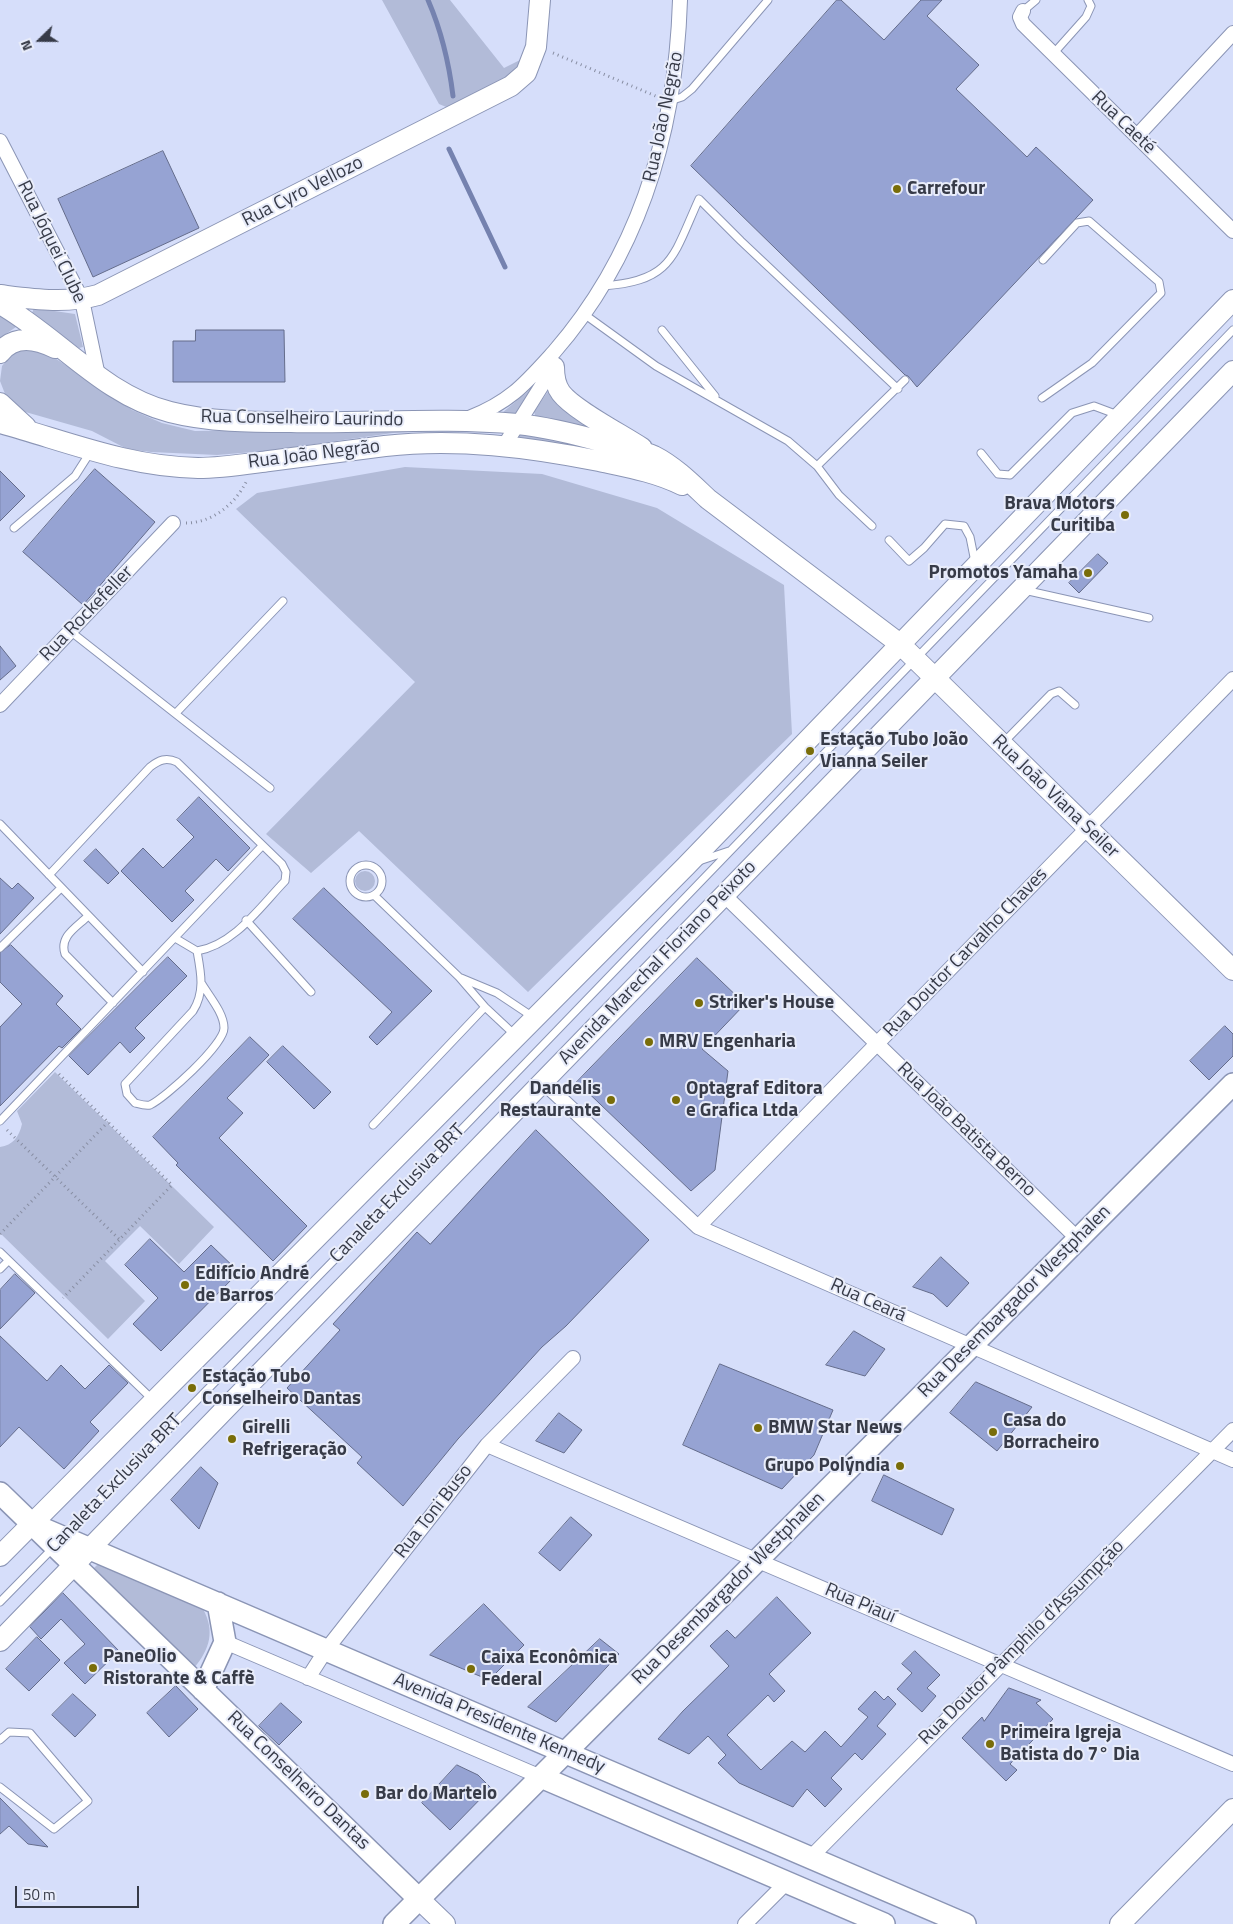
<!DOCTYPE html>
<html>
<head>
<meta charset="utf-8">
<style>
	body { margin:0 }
	#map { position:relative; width:1233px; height:1924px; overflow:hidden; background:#d6defa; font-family:"Titillium Web",sans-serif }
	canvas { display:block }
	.north { position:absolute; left:15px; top:15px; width:50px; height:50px; -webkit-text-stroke:4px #e8ecfa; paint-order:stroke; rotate:248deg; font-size:14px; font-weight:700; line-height:20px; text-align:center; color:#373b48 }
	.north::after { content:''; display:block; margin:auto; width:18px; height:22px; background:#373b48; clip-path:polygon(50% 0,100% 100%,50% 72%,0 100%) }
	.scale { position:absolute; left:15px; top:1886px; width:124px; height:22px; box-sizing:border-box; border:2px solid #373b48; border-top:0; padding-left:6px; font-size:15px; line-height:18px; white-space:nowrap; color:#373b48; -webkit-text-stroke:4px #e8ecfa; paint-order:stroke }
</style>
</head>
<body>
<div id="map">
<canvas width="1233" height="1924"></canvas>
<div class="north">N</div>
<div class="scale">50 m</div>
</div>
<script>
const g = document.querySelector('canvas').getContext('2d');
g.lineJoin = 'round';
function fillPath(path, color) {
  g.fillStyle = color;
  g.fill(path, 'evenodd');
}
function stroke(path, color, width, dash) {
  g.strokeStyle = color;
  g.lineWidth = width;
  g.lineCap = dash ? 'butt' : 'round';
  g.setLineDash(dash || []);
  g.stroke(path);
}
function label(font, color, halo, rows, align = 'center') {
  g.font = font + ' "Titillium Web",sans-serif';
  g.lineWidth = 4;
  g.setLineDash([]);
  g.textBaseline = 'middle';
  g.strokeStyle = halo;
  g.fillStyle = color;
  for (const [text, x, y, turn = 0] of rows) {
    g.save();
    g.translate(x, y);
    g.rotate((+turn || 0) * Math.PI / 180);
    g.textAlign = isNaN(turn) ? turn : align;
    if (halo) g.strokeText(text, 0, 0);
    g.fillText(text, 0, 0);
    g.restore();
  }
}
const green = new Path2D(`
	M 382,0 L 450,0 L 504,68 L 524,58 L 521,70 L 451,109 L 439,104 Z
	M 34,308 L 75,314 L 83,347 L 79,348 L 32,313 Z
	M 0,314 L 16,323 L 16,327 L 0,338 Z
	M 20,349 L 43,350 L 132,410 L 162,423 L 195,431 L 432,428 L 504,433 L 433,431 L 393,433 L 265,451 L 217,455 L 151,452 L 127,449 L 92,431 L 22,411 L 7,399 L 0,381 L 2,366 L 10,356 Z
	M 539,378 L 516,414 L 502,413 L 526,393 Z
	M 549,390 L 614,435 L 536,418 L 534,412 Z
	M 521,433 L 548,437 L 603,452 L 517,439 Z
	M 405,467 L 542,474 L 657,508 L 784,585 L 792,734 L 528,992 L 359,831 L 311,873 L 266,834 L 415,682 L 236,509 L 257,493 Z
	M355 881a10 10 0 1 1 20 0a10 10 0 1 1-20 0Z
	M 55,1072 L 214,1227 L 179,1264 L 140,1226 L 105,1261 L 145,1301 L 108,1339 L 0,1233 L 0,1147 C 13,1145 19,1137 22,1124 L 17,1111 Z
	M 98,1564 L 203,1609 C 215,1631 210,1649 194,1668 L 92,1570 Z`);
const stream = new Path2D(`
	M 428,0 C 441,30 449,63 453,96
	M 449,149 L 505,267`);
const building = new Path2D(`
	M 837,0 L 841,0 L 884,40 L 921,0 L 942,0 L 927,16 L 979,65 L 956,89 L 1027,157 L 1036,147 L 1093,200 L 917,387 L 908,376 L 905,375 L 691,166 Z
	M 163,151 L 199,228 L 93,277 L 58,199 Z
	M 196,330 L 284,330 L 285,382 L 173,382 L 173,341 L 195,341 Z
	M 95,469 L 155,522 L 83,605 L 23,552 Z
	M 0,471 L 25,496 L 0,521 Z
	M 1098,554 L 1108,563 L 1079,593 L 1069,583 Z
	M 0,646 L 16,666 L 0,680 Z
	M 199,797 L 250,848 L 228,871 L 216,859 L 185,891 L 194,900 L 172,922 L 121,871 L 143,848 L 163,868 L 194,837 L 177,820 Z
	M 96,849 L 119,873 L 108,884 L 84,861 Z
	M 0,878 L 12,889 L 18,883 L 34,898 L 0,934 Z
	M 324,888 L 432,991 L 377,1045 L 369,1037 L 392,1012 L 293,919 Z
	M 11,945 L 63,996 L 56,1004 L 81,1029 L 62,1048 L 59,1046 L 0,1106 L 0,1027 L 22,1004 L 0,982 L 0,953 Z
	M 168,957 L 187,976 L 135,1028 L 145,1038 L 130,1053 L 120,1042 L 88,1075 L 69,1056 Z
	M 697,958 L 745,1004 L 702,1049 L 728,1071 L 715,1170 L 691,1191 L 577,1082 Z
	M 1225,1026 L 1233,1034 L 1233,1056 L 1209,1080 L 1190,1061 Z
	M 250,1037 L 269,1055 L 227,1098 L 243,1113 L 219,1138 L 307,1226 L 273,1261 L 176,1165 L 178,1163 L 153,1137 Z
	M 283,1046 L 331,1092 L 314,1109 L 267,1062 Z
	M 536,1130 L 649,1240 L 566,1326 L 542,1347 L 458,1439 L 403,1506 L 357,1463 L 362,1457 L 287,1388 L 340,1330 L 333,1324 L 417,1232 L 430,1244 Z
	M 150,1239 L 184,1272 L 211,1245 L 239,1272 L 161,1351 L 133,1324 L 158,1298 L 125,1265 Z
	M 941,1257 L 969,1283 L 947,1307 L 933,1294 L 913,1287 Z
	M 15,1274 L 35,1293 L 0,1329 L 0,1290 Z
	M 854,1331 L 885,1349 L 865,1376 L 826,1365 Z
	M 0,1336 L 47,1381 L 61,1365 L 85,1389 L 109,1365 L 128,1383 L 90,1422 L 99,1431 L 64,1469 L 19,1427 L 0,1447 Z
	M 720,1364 L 833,1410 L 814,1455 L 782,1489 L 683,1445 Z
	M 976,1382 L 1032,1407 L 997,1451 L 950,1413 Z
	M 559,1413 L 582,1430 L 564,1453 L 536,1441 Z
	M 201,1467 L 218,1483 L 199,1529 L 171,1500 Z
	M 884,1475 L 954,1509 L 942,1535 L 872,1501 Z
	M 571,1517 L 592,1535 L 560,1571 L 539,1553 Z
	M 63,1593 L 119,1651 L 85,1684 L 64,1663 L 85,1644 L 61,1619 L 41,1639 L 30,1627 Z
	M 777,1597 L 811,1633 L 769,1674 L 785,1691 L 774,1702 L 768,1695 L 727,1735 L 761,1770 L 792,1741 L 805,1752 L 825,1731 L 841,1747 L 868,1717 L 858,1709 L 875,1691 L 884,1700 L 888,1696 L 896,1704 L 877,1726 L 886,1734 L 862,1760 L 855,1753 L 831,1778 L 842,1789 L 825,1807 L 807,1789 L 793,1807 L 739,1783 L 718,1763 L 726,1755 L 708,1736 L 689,1754 L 658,1739 L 683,1711 L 729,1666 L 710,1646 L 727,1630 L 735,1638 Z
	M 484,1604 L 524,1645 L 489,1680 L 430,1655 Z
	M 37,1637 L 60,1660 L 29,1691 L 6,1669 Z
	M 600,1639 L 619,1654 L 556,1722 L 528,1707 Z
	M 915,1651 L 940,1675 L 927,1688 L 936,1696 L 922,1712 L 897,1689 L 912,1673 L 902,1664 Z
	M 176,1686 L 198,1709 L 169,1737 L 147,1713 Z
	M 1009,1688 L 1041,1700 L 1036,1703 L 1053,1719 L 1010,1764 L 1017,1770 L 1006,1781 L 962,1738 L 982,1717 L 984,1721 Z
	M 73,1694 L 96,1715 L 75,1737 L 52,1715 Z
	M 281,1703 L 302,1722 L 279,1745 L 259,1726 Z
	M 457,1765 L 478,1775 L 491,1788 L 450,1830 L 422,1803 Z
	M 0,1798 L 48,1847 L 28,1844 L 9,1826 L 0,1834 Z`);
const path = new Path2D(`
	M 553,53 L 658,97
	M 186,523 C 212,523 236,504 247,480
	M 59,1074 L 172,1185 L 63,1298
	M 7,1130 L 119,1239
	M 0,1234 L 108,1122`);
const lane = new Path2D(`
	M 1023,11 L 1036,0
	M 1053,54 L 1086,17 L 1091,6 L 1088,0
	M 670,101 L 682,97 L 692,89 L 768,0
	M 603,286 C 673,281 673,256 699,199 L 741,241 L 898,389
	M 584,314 L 656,366 L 788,441 L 817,466 L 839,495 L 872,526
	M 662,330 L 715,396
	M 1042,398 L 1092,363 L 1161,293 L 1159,282 L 1089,221 L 1077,223 L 1043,260
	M 981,453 L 998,474 L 1010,475 L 1072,413 L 1094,406 L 1118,415
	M 817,466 L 905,380
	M 14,528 L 75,476 L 91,451
	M 889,540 L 909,561 L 924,548 L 945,524 L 964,526 L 970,537 L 975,562
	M 1024,590 L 1149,618
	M 70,631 L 270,788
	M 176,713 L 283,601
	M 1004,742 L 1051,694 L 1059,691 L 1075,705
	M 0,824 L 143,972
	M 699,861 L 729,851
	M350 881a16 16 0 1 1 32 0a16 16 0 1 1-32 0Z
	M 49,875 L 150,767 C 159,760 166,757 177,762 L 282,864 L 286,872 L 285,881 C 260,907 234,945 197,951 L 175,938
	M 374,895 L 459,977 L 485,1007 L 516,1036
	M 88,916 C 77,927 59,936 65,954 L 113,1003
	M 246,920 L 311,992
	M 0,948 L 61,888
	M 197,951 C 201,973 205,992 193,1011 L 125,1084 L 127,1094 L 135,1103 C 139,1104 145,1106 150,1105 C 165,1098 224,1045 224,1028 C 224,1013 209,996 202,984
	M 461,978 L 497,993 L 533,1017
	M 0,1121 L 262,846
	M 373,1125 L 485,1007
	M 0,1252 L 153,1400
	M 0,1269 L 8,1261
	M 66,1534 L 432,1160 L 1233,330
	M 0,1602 L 53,1548
	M 0,1740 L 9,1732 L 30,1733 L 88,1801 L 54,1829 L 0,1787`);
const street = new Path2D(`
	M 1023,11 L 1020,17 L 1023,24 L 1233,231
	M 1137,136 L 1233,33
	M 0,141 L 82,300 L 98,376
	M 469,418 C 510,402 525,384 554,352 C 641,252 676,130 680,0
	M 504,446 L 554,366
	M 0,705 L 173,523
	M 724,895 L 1078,1239
	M 543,1082 L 698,1227 L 1233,1460
	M 698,1227 L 1233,679
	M 487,1445 L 1233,1764
	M 225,1642 L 541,1777
	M 308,1678 L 326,1650 L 487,1445 L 573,1358
	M 811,1857 L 1233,1430
	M 745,1924 L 787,1882`);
const secondary = new Path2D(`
	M 0,295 C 33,299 66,304 98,295 L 511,86 L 526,73 L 536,47 L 540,0
	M 0,304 C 58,337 103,395 170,412 C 209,422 251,422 291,422 C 366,424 442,417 517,424 C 546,427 575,434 603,442 C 619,447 639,449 654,456 C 674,466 692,484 708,499 L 900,644 L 1233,970
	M 0,353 C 14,334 37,339 55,348
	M 554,367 C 554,376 555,385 561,393 C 574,410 621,434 642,448
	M 0,403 L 26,427
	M 0,423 C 66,441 128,467 198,468 C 221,468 246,464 269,461 C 308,456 346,451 385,446 C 457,438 529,447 599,461 C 627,467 656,472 682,485
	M 0,1556 L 686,866 L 1233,300
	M 0,1641 L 1233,371
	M 419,1899 L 445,1924
	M 1120,1924 L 1233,1809`);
const primary = new Path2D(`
	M 0,1493 L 419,1899
	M 32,1524 L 965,1924
	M 203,1690 L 225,1642 L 218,1603
	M 541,1777 L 884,1924
	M 394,1924 L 1233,1084`);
const markers = [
	[897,189,5,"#796d09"],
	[1125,515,5,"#796d09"],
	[1088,573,5,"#796d09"],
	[810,751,5,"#796d09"],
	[699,1003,5,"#796d09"],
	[649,1042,5,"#796d09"],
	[611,1100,5,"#796d09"],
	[676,1100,5,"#796d09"],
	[185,1285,5,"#796d09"],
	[192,1388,5,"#796d09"],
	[758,1428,5,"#796d09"],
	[993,1432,5,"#796d09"],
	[232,1439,5,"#796d09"],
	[900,1466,5,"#796d09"],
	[93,1668,5,"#796d09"],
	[471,1669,5,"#796d09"],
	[990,1744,5,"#796d09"],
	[365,1794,5,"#796d09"]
];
const streetNames = [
	["Rua João Negrão",664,117,-78],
	["Rua Caeté",1123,123,44],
	["Rua Cyro Vellozo",303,192,-27],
	["Rua Jóquei Clube",51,242,64],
	["Rua Conselheiro Laurindo",302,419,1],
	["Rua João Negrão",314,455,-7],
	["Rua Rockefeller",87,614,-46],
	["Rua João Viana Seiler",1055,797,44],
	["Rua Doutor Carvalho Chaves",966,953,-46],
	["Avenida Marechal Floriano Peixoto",658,963,-46],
	["Rua João Batista Berno",966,1130,44],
	["Canaleta Exclusiva BRT",398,1194,-46],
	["Rua Ceará",868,1301,24],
	["Rua Desembargador Westphalen",1015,1302,-45],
	["Canaleta Exclusiva BRT",115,1484,-46],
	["Rua Toni Buso",434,1512,-52],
	["Rua Desembargador Westphalen",729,1589,-45],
	["Rua Piauí",860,1604,23],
	["Rua Doutor Pâmphilo d'Assumpção",1022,1643,-45],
	["Avenida Presidente Kennedy",499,1724,23],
	["Rua Conselheiro Dantas",298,1781,44]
];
const poiNames = [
	["Carrefour",907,189],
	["Brava Motors",1115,504,"right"],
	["Curitiba",1115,526,"right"],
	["Promotos Yamaha",1078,573,"right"],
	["Estação Tubo João",820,740],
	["Vianna Seiler",820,762],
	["Striker's House",709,1003],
	["MRV Engenharia",659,1042],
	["Dandelis",601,1089,"right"],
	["Restaurante",601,1111,"right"],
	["Optagraf Editora",686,1089],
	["e Grafica Ltda",686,1111],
	["Edifício André",195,1274],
	["de Barros",195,1296],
	["Estação Tubo",202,1377],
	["Conselheiro Dantas",202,1399],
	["Casa do",1003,1421],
	["Borracheiro",1003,1443],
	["Girelli",242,1428],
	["Refrigeração",242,1450],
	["BMW Star News",768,1428],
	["Grupo Polýndia",890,1466,"right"],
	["PaneOlio",103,1657],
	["Ristorante & Caffè",103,1679],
	["Caixa Econômica",481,1658],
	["Federal",481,1680],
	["Primeira Igreja",1000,1733],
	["Batista do 7° Dia",1000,1755],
	["Bar do Martelo",375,1794]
];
fillPath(green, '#b2bbd8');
stroke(stream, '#7582af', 5);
fillPath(building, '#96a3d3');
stroke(building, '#646c8b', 1);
stroke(lane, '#8b95b5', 9);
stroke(street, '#8b95b5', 16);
stroke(secondary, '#8b95b5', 22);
stroke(primary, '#8b95b5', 24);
stroke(path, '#888ea3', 3, [1, 4]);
stroke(lane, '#fff', 7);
stroke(street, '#fff', 14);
stroke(secondary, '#fff', 20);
stroke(primary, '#fff', 21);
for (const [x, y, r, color] of markers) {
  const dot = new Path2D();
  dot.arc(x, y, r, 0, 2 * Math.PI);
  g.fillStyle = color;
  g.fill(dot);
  stroke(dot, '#e8ecfa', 2);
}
label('19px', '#373b48', '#e8ecfa', streetNames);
label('bold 19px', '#373b48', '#e8ecfa', poiNames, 'left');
</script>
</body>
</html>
